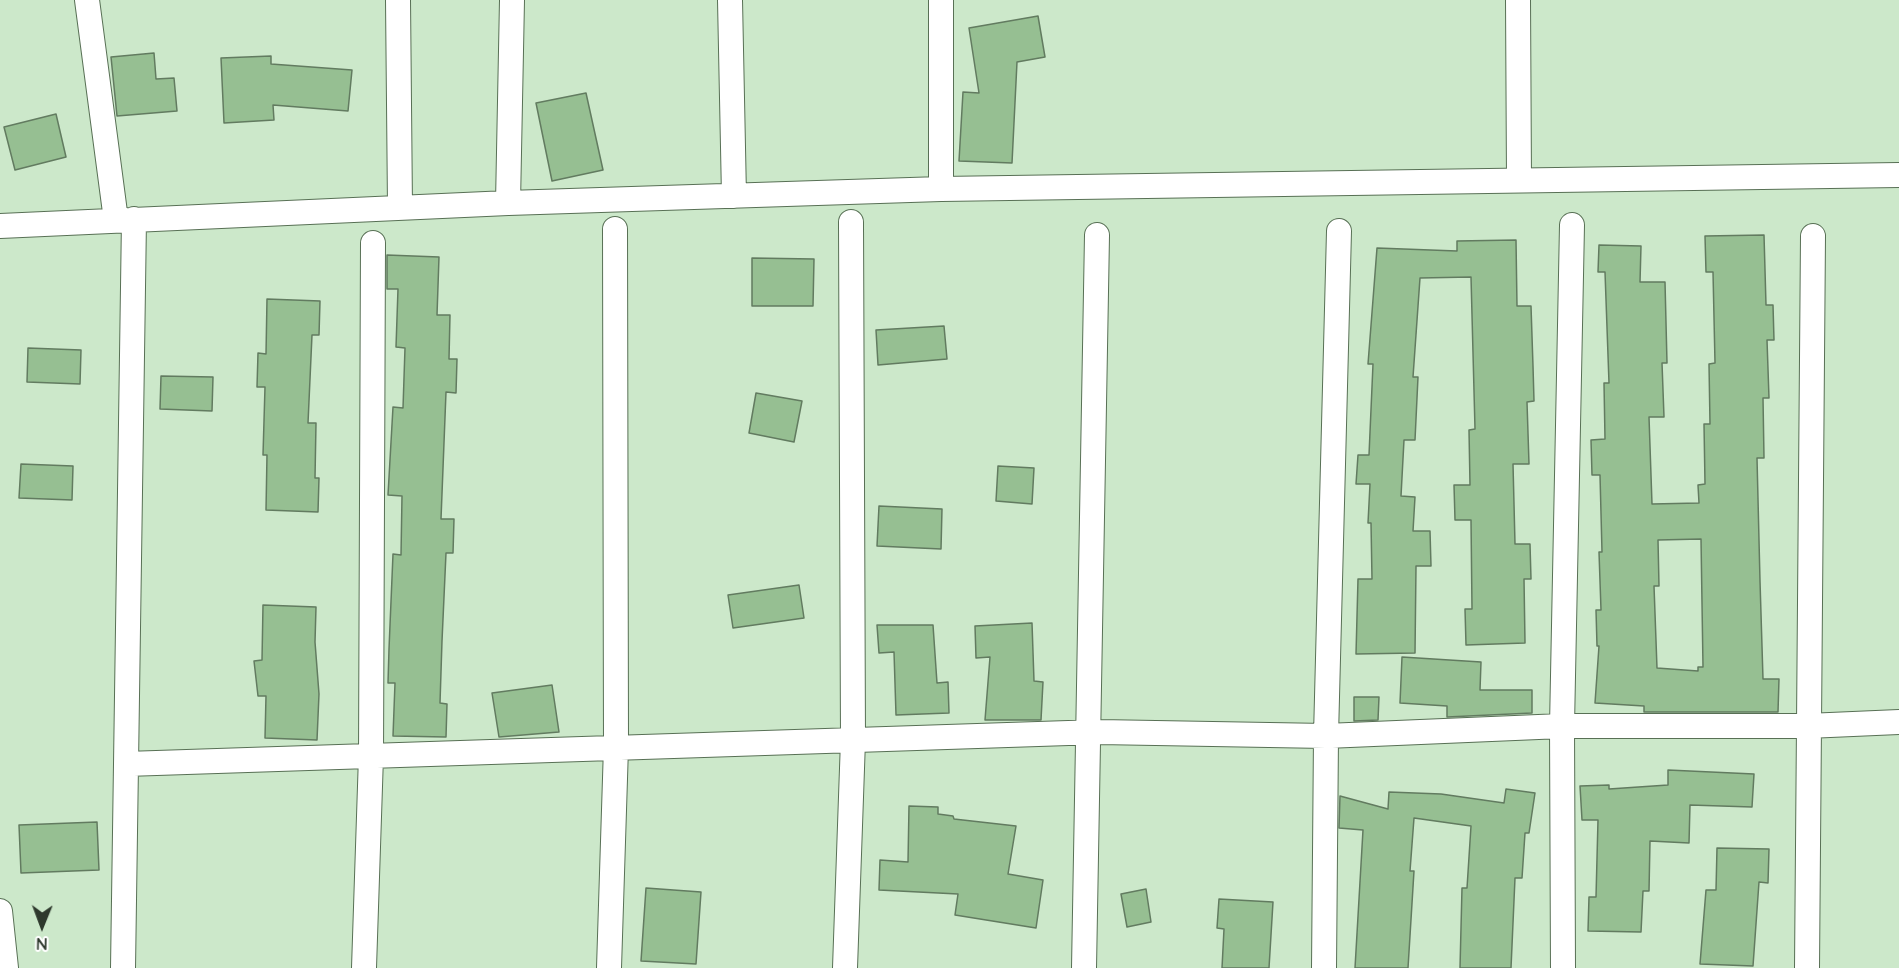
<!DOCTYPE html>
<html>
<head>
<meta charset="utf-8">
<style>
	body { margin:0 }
	#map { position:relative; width:1899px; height:968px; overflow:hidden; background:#cce8ca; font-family:Quicksand,sans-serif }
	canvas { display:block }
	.north { position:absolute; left:12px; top:896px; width:60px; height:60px; -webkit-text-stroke:4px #fff; paint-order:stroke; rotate:181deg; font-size:16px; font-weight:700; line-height:24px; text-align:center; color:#2e392d }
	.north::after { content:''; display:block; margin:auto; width:21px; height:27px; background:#2e392d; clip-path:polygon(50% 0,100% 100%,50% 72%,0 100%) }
</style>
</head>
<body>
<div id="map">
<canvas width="1899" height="968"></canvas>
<div class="north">N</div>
</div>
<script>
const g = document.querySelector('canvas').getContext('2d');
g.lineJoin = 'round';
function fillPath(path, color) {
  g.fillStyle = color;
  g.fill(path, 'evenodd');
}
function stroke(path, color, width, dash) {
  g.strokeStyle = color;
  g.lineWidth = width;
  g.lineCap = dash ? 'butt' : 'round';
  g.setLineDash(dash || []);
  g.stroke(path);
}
const building = new Path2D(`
	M 1038,16 L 1045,57 L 1017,62 L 1012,163 L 959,161 L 963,92 L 979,93 L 969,28 Z
	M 154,53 L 156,79 L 174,78 L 177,111 L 117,116 L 111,57 Z
	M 271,56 L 271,64 L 352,70 L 348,111 L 273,105 L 274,120 L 224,123 L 221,58 Z
	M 586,93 L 603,170 L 552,181 L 536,103 Z
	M 56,114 L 66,157 L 15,170 L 4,127 Z
	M 1764,235 L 1766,305 L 1773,305 L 1774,340 L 1767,340 L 1769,398 L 1763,398 L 1764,458 L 1757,458 L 1760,581 L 1763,679 L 1779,679 L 1778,712 L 1644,712 L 1644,706 L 1595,703 L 1599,646 L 1597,646 L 1596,610 L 1601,610 L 1599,552 L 1602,552 L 1600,475 L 1592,475 L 1591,440 L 1605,439 L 1604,383 L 1609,383 L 1605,272 L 1598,272 L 1599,245 L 1641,246 L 1640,282 L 1665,282 L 1667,363 L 1662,363 L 1664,417 L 1649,417 L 1652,504 L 1699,503 L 1698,485 L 1705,484 L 1704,424 L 1710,424 L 1709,364 L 1715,363 L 1713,272 L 1706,272 L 1705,236 ZM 1701,539 L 1703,667 L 1698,667 L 1698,671 L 1657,668 L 1654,586 L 1659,586 L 1658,540 Z
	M 1516,240 L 1517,306 L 1531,306 L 1533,366 L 1534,401 L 1527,402 L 1529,464 L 1513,464 L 1515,544 L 1530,544 L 1531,579 L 1524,579 L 1525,643 L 1466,645 L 1465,609 L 1472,609 L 1471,520 L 1455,520 L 1454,485 L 1470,485 L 1469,430 L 1475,429 L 1471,277 L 1420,278 L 1413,377 L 1418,377 L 1415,440 L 1404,440 L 1401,496 L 1415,497 L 1413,531 L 1430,531 L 1431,566 L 1416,566 L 1415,653 L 1356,654 L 1358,579 L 1372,579 L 1371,523 L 1368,523 L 1370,484 L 1356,484 L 1358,455 L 1369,455 L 1373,364 L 1368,364 L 1377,248 L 1457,251 L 1457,241 Z
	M 387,255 L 439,257 L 437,315 L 450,315 L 449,359 L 457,359 L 456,393 L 446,392 L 441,519 L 454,519 L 453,553 L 446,553 L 442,641 L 440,703 L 447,704 L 446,737 L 393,736 L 395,683 L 388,683 L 389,649 L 393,554 L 401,555 L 402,496 L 388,495 L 393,407 L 403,408 L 405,348 L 396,347 L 398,289 L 387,289 Z
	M 752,258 L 814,259 L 813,306 L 752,306 Z
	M 267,299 L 320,301 L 319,335 L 312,335 L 308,423 L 316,423 L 315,478 L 319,478 L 318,512 L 266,510 L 267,455 L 263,455 L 265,387 L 257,387 L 258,353 L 266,354 Z
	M 944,326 L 947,359 L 878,365 L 876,330 Z
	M 28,348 L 81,350 L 80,384 L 27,382 Z
	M 161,376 L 213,377 L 212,411 L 160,409 Z
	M 756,393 L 802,401 L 794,442 L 749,433 Z
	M 21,464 L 73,466 L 72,500 L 19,498 Z
	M 998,466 L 1034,468 L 1032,504 L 996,501 Z
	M 879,506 L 942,509 L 941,549 L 877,546 Z
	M 799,585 L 804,618 L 733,628 L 728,595 Z
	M 263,605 L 316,607 L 315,642 L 319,694 L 317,740 L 265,738 L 266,696 L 258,696 L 254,661 L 262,660 Z
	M 1032,623 L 1034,681 L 1043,682 L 1041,720 L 985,720 L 990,657 L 976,658 L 975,626 Z
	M 877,625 L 933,625 L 937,683 L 948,682 L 949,713 L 896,715 L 894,652 L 879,653 Z
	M 1402,657 L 1481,662 L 1480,690 L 1532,690 L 1532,713 L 1447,717 L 1447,706 L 1400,703 Z
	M 552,685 L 559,732 L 499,737 L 492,693 Z
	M 1354,697 L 1379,697 L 1378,720 L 1354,721 Z
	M 1668,770 L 1754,774 L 1752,807 L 1690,805 L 1689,843 L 1650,841 L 1649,891 L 1643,891 L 1641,932 L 1588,931 L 1589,897 L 1596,897 L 1598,820 L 1582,820 L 1580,786 L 1609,785 L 1609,789 L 1668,785 Z
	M 1506,789 L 1535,793 L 1529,833 L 1525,833 L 1522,878 L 1515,878 L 1511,968 L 1460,968 L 1462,888 L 1467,888 L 1471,826 L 1414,818 L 1410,871 L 1414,871 L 1408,968 L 1355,968 L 1363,830 L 1339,828 L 1340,796 L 1388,809 L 1389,792 L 1441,794 L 1504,803 Z
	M 909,806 L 938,807 L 938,814 L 953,816 L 954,819 L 1016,826 L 1008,874 L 1043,880 L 1036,928 L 955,915 L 958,894 L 879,890 L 880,860 L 908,862 Z
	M 97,822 L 99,870 L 21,873 L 19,825 Z
	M 1717,848 L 1769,849 L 1768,883 L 1759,882 L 1753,966 L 1700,964 L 1706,890 L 1716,890 Z
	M 646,888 L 701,892 L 696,964 L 641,961 Z
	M 1146,889 L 1151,922 L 1127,927 L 1121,894 Z
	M 1219,899 L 1273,902 L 1269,968 L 1222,968 L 1224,929 L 1217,928 Z`);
const street = new Path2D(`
	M 87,0 L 116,220
	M 398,0 L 400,207
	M 730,0 L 734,196
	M 1518,0 L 1519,180
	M 941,189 L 941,0
	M 508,203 L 512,0
	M 0,226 L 508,203 L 941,189 L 1899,175
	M 126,764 L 1099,732 L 1326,736 L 1562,726 L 1807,726 L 1899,722
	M 0,911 L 6,968
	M 123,968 L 134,219
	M 364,968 L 371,756 L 373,243
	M 609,968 L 616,747 L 615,229
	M 845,968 L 853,740 L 851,222
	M 1084,968 L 1097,235
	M 1324,968 L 1326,736 L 1339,231
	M 1563,968 L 1562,726 L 1572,225
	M 1807,968 L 1813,236`);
fillPath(building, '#96bf92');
stroke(building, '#627b60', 1.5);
stroke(street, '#587055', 26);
stroke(street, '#fff', 24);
</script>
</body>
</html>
